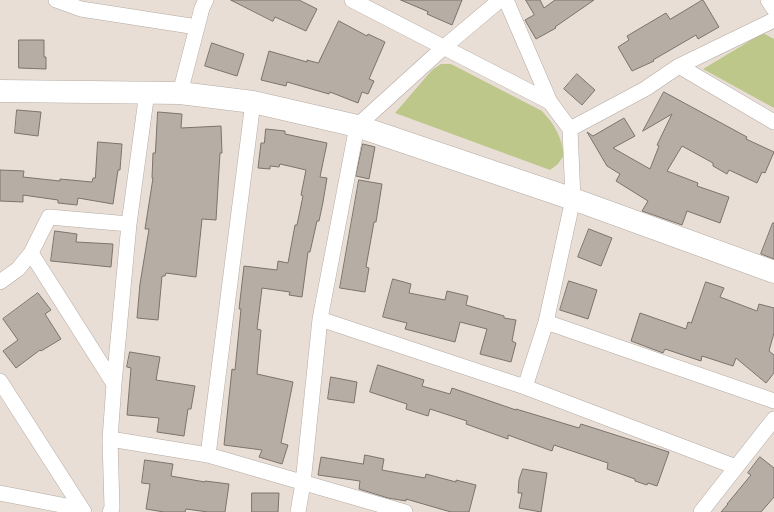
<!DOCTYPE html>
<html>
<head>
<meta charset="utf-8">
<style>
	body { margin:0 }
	canvas { display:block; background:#e9ded6 }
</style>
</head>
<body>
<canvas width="774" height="512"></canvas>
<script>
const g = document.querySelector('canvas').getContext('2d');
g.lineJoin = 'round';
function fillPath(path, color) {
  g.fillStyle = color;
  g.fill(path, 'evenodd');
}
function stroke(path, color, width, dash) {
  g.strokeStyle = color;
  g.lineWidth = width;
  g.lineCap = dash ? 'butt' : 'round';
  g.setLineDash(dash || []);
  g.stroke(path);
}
const green = new Path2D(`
	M 763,33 L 774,39 L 774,108 L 703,69 Z
	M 441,64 L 451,64 L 542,111 C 555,125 561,136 564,155 L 558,164 L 550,170 L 395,113 L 432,70 Z`);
const building = new Path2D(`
	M 231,0 L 299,0 L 317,9 L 306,31 L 275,17 L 273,21 Z
	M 401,0 L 462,0 L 452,25 L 427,14 L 428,12 Z
	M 526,0 L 540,0 L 544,8 L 555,0 L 594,0 L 555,27 L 556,28 L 536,39 L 525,20 L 534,15 Z
	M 703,0 L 719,27 L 698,39 L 696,35 L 653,60 L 654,61 L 632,71 L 618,47 L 629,40 L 627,36 L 666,13 L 670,19 Z
	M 339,21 L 367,36 L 368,34 L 385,42 L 369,79 L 374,81 L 368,94 L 362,92 L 358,103 L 330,92 L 329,94 L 287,82 L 286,86 L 261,80 L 269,51 L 307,62 L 307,60 L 318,63 Z
	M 19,40 L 44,40 L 44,57 L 46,57 L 46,69 L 19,68 Z
	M 212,43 L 244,54 L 237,76 L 205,66 Z
	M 577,74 L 595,90 L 582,105 L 564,89 Z
	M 664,92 L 747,137 L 746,139 L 774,152 L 765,173 L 762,172 L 757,183 L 729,170 L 727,174 L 713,166 L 713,163 L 682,146 L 667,171 L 698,183 L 697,186 L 729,197 L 720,223 L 687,211 L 682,225 L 642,211 L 648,201 L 616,181 L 620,174 L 607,166 L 587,132 L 593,136 L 624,118 L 635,136 L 613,148 L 650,169 L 659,146 L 657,145 L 672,114 L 643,131 Z
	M 17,110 L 41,112 L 38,136 L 15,133 Z
	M 158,112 L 182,114 L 181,128 L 221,126 L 222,153 L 220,153 L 216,220 L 202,219 L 196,277 L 166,273 L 165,276 L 162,276 L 158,320 L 137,318 L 140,284 L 149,229 L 145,229 L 153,178 L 152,178 L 153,153 L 155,153 Z
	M 266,129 L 285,131 L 285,134 L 327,143 L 320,177 L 327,178 L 323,202 L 319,221 L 317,221 L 310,252 L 308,252 L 302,297 L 289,295 L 290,292 L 262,288 L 257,329 L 261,330 L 257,374 L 293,382 L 281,443 L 288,445 L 282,464 L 259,457 L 262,450 L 224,445 L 232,369 L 235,370 L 241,309 L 239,309 L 244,266 L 277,270 L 278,261 L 288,263 L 295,225 L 297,225 L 303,196 L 301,195 L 306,170 L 280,164 L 279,167 L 270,166 L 270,169 L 258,168 L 261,143 L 264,143 Z
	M 98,142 L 122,144 L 120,170 L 118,170 L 113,204 L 78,198 L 77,205 L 58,203 L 58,200 L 23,195 L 23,202 L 0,201 L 0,170 L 24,171 L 23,177 L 60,181 L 60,179 L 92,182 L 93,178 L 95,178 Z
	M 363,144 L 375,147 L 369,179 L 356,176 Z
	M 359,180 L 382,184 L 376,222 L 374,222 L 366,267 L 369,268 L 365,292 L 340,288 Z
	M 773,223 L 774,223 L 774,259 L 761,254 Z
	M 589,229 L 612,238 L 601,266 L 578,257 Z
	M 55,231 L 77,234 L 76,242 L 113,244 L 111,267 L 51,261 Z
	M 393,279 L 411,284 L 409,293 L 445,300 L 447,291 L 468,296 L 466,305 L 504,316 L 504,318 L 516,320 L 512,341 L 516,343 L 511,362 L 480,354 L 487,329 L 460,322 L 455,342 L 405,329 L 407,323 L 383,317 Z
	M 569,281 L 597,290 L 588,319 L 560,310 Z
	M 706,282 L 724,288 L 720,297 L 757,311 L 759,304 L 774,308 L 774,333 L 769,351 L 774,355 L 774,373 L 766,383 L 736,358 L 733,366 L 702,356 L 701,361 L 665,349 L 663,353 L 631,341 L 640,313 L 686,329 L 688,322 L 691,323 Z
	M 38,293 L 51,310 L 45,314 L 61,339 L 41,351 L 40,350 L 16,368 L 3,351 L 18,340 L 3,319 Z
	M 130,352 L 160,357 L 156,380 L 195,386 L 191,409 L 188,409 L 184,436 L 157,432 L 159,418 L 127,415 L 131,368 L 127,367 Z
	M 378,365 L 424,380 L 422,386 L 450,394 L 452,388 L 516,410 L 516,409 L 579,428 L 581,424 L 669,452 L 657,486 L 648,483 L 647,485 L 635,481 L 635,479 L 607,469 L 608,463 L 554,445 L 552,451 L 508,435 L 508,439 L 466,424 L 467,421 L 430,409 L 428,416 L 406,409 L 407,404 L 370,392 Z
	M 331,377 L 357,382 L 354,403 L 328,399 Z
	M 365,455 L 384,459 L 382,470 L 425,478 L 426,474 L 456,482 L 456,480 L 476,485 L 469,512 L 451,512 L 406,499 L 406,501 L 388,498 L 359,489 L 360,481 L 318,475 L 321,457 L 363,464 Z
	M 760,457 L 774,468 L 774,497 L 761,512 L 721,512 L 728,504 L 727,504 L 751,475 L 748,473 Z
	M 145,460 L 173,464 L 171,476 L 205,482 L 205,481 L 229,484 L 225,512 L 208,512 L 186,509 L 185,512 L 164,512 L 146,509 L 150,484 L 142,483 Z
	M 523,469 L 547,473 L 541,512 L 519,508 L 522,493 L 518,493 L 519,480 Z
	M 252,493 L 279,493 L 278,512 L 252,512 Z`);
const street = new Path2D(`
	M 56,0 L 81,9 L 197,27
	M 352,0 L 550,102
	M 506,0 L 550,102 L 570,129 L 573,199 L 546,322 L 525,387
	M 768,0 L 774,9
	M 679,66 L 774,122
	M 180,93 L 202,8 L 206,0
	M 570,129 L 645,89 L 679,66 L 774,20
	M 31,253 L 114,384
	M 0,282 L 18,269 L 31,253 L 49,217 L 129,224
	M 320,319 L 525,387 L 736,467
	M 546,322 L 774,401
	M 0,381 L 84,512
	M 110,439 L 208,455 L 405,512
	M 208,455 L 253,102
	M 0,493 L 82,509
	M 110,512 L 112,508 L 110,439 L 114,384 L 129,224 L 147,92
	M 298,512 L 303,483 L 320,319 L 357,126 L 443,48 L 500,0
	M 701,512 L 774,419`);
const secondary = new Path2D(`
	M 0,91 L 180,93 L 253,102 L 357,126 L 573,199 L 774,272`);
fillPath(green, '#bdc78a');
fillPath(building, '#b6aea5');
stroke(building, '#7c746c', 1);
stroke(street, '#b3aaa2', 16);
stroke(secondary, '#b3aaa2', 23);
stroke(street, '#fff', 15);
stroke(secondary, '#fff', 22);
</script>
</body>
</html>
